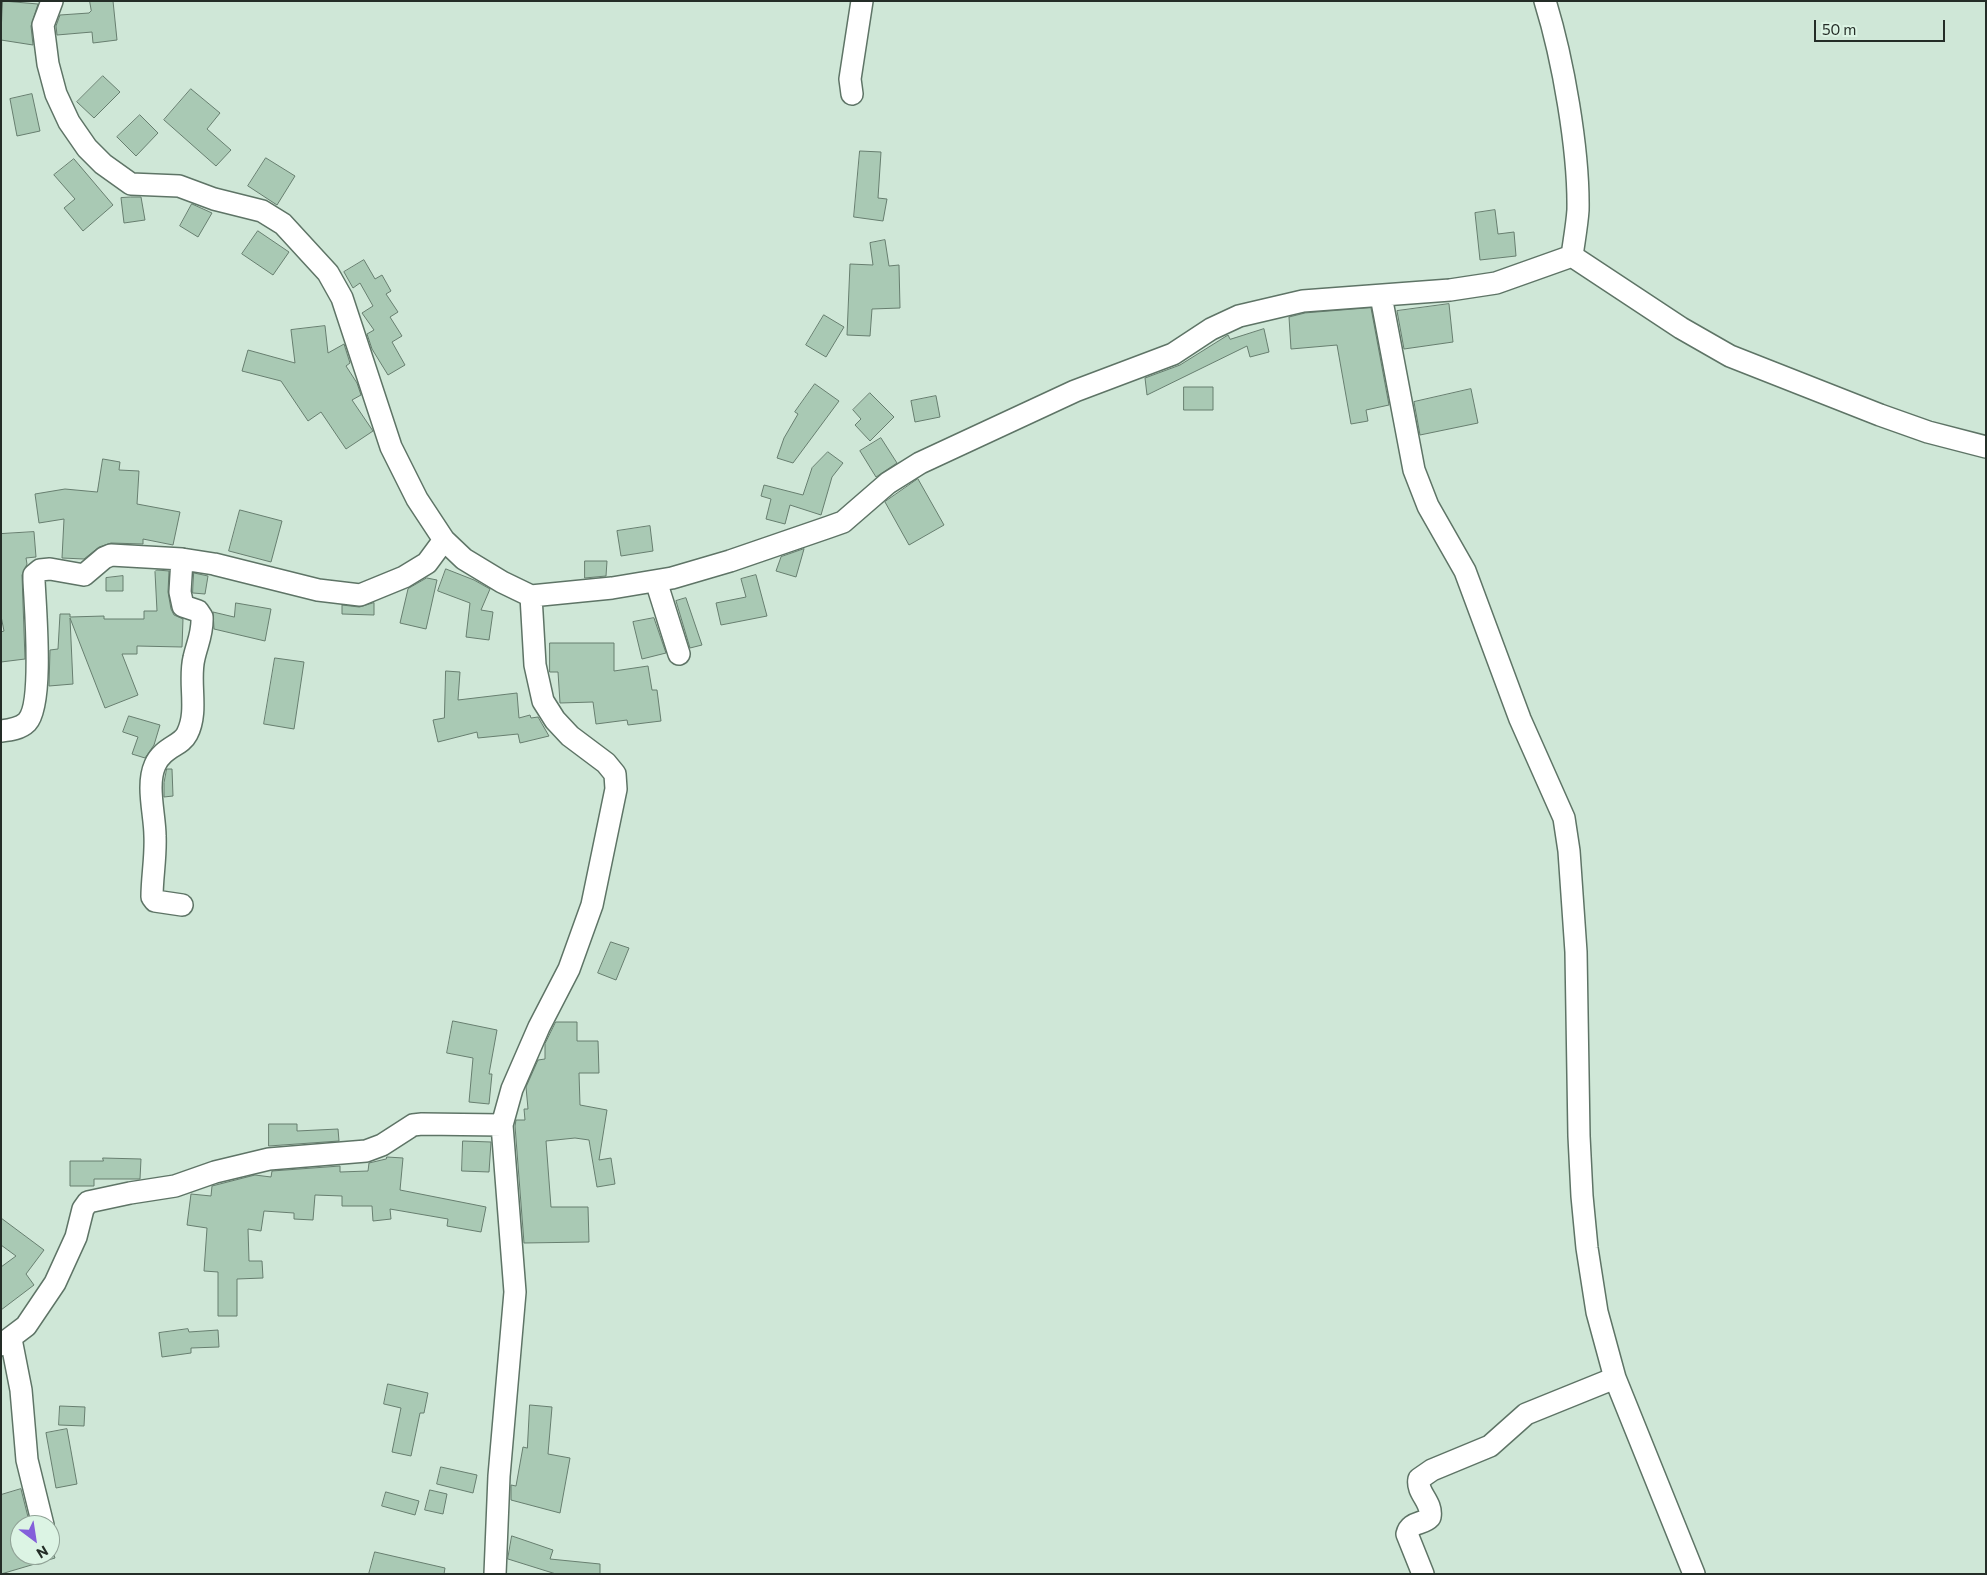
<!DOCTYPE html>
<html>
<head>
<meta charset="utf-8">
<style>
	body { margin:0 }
	#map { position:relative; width:1987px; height:1575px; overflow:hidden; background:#cfe7d7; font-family:Commissioner,sans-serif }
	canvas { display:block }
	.frame { position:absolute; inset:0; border:2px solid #242d27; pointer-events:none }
	.north { position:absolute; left:10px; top:1515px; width:50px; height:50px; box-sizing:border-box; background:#dcf4e4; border:1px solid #92a498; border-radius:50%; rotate:149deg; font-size:14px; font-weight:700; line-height:20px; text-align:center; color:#242d27 }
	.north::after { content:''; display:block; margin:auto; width:18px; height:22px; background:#845fda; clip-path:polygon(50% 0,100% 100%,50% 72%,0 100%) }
	.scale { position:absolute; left:1814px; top:20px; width:131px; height:22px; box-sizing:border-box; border:2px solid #242d27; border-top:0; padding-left:6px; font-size:15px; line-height:18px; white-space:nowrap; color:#242d27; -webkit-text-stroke:4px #dcf4e4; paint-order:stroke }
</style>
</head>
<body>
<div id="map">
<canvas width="1987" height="1575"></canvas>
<div class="frame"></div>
<div class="north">N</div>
<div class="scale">50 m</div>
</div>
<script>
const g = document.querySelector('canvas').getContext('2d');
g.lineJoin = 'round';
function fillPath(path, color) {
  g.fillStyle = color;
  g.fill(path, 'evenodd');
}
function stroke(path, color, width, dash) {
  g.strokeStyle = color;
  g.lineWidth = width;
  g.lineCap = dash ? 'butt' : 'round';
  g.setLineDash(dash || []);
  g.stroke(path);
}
const building = new Path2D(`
	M 3,1 L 38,4 L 31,26 L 33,45 L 1,40 Z
	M 90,1 L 113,1 L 117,40 L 93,43 L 92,32 L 57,35 L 56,26 L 60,15 L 89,13 L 91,11 Z
	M 103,76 L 120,92 L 94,118 L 77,102 Z
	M 191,89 L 220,113 L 207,129 L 231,150 L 216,166 L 164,120 Z
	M 32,94 L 40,131 L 17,136 L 10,99 Z
	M 140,115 L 158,133 L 136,156 L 117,137 Z
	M 860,151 L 881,152 L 878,198 L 887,199 L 883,221 L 854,217 Z
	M 266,158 L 295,176 L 277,205 L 248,186 Z
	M 74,159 L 113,205 L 83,231 L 64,208 L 75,199 L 54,175 Z
	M 131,197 L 141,197 L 145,220 L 124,223 L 121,198 Z
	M 192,204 L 212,213 L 198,237 L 180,226 Z
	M 1495,210 L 1498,234 L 1514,232 L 1516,256 L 1480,260 L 1475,213 Z
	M 258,231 L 289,252 L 273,275 L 242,254 Z
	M 885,240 L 889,266 L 899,265 L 900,308 L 872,309 L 870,336 L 847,335 L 850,264 L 873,265 L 870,243 Z
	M 364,260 L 375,279 L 382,275 L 391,291 L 386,294 L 398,312 L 390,317 L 402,336 L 392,342 L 405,365 L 388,375 L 372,349 L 367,334 L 374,330 L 362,313 L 373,306 L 360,283 L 353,288 L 344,272 Z
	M 1449,304 L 1453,342 L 1404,349 L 1397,311 Z
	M 1371,308 L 1389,405 L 1366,410 L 1368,421 L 1351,424 L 1337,345 L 1291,349 L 1289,317 L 1305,313 Z
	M 824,315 L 844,327 L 826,357 L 806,345 Z
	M 325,326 L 328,353 L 344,344 L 350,363 L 346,366 L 357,383 L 361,395 L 352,400 L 373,431 L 346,449 L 321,412 L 308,421 L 281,381 L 242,371 L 248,350 L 295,363 L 291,330 Z
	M 1264,329 L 1269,352 L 1250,357 L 1247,346 L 1147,395 L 1145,378 L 1180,365 L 1228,335 L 1230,339 Z
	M 815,384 L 839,401 L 793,463 L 777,458 L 784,438 L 798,414 L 795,412 Z
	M 1184,387 L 1213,387 L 1213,410 L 1184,410 Z
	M 1471,389 L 1478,423 L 1420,435 L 1414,402 Z
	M 870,393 L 894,417 L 870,441 L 855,425 L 861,419 L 853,410 Z
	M 936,396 L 940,417 L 915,422 L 911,401 Z
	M 881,438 L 897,463 L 876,477 L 860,451 Z
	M 828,452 L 843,463 L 832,477 L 821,515 L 790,505 L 785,524 L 766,519 L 771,499 L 761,496 L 764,485 L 803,495 L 812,468 Z
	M 103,459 L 120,462 L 119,470 L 139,471 L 137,504 L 180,512 L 173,545 L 143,539 L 143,544 L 111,543 L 99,547 L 84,559 L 62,558 L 64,519 L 39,523 L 35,494 L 65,489 L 97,492 Z
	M 918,479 L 944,525 L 909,545 L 885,502 Z
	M 240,510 L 282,521 L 271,562 L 229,551 Z
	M 650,526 L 653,551 L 621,556 L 617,531 Z
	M 34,532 L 36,557 L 26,558 L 27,564 L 22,575 L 25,659 L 1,662 L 1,632 L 4,631 L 1,616 L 1,534 Z
	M 804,549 L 796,577 L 776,571 L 781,557 Z
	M 585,561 L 607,561 L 606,576 L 585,578 Z
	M 446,569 L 474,580 L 490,589 L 481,610 L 493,612 L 489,640 L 466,637 L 470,603 L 438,591 Z
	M 157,570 L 169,571 L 168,592 L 171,609 L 174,615 L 183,619 L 182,647 L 137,646 L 137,654 L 122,654 L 138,695 L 105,708 L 70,618 L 73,684 L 49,686 L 50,650 L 58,649 L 60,614 L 70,614 L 70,617 L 104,616 L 104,619 L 144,619 L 144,611 L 157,611 L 155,572 Z
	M 194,573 L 208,576 L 205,594 L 193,593 Z
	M 756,575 L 767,616 L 721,625 L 716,603 L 746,597 L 741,579 Z
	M 123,576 L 123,591 L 106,591 L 106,578 Z
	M 427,578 L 437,580 L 426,629 L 400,623 L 408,589 Z
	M 686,598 L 702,645 L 690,648 L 676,601 Z
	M 236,603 L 271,609 L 265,641 L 214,629 L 213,612 L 234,617 Z
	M 374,603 L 374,615 L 342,614 L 342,605 L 359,607 Z
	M 654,618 L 666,653 L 642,659 L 633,622 Z
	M 550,643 L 614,643 L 614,671 L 648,666 L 652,690 L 657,690 L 661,721 L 628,725 L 627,720 L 596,724 L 593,702 L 560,703 L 558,672 L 550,672 Z
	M 275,658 L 304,662 L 294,729 L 264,724 Z
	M 446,671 L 460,672 L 458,700 L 517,693 L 519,718 L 530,715 L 531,718 L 538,717 L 549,736 L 520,743 L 518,734 L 478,738 L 477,732 L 438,742 L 433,720 L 444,718 Z
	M 129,716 L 160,725 L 154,745 L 145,758 L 132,754 L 138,737 L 123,732 Z
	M 167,769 L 172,769 L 173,796 L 164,797 L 164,783 Z
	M 611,942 L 629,948 L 616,980 L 598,973 Z
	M 453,1021 L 497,1030 L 489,1074 L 492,1074 L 489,1104 L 469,1102 L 473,1058 L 447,1053 Z
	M 556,1022 L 577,1022 L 577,1041 L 598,1041 L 599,1073 L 579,1073 L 580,1105 L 607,1110 L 599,1160 L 611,1158 L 615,1184 L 597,1187 L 589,1140 L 575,1138 L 546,1141 L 551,1207 L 588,1207 L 589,1242 L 524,1243 L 515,1126 L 516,1120 L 525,1120 L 524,1109 L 528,1109 L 526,1087 L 538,1060 L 545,1059 L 545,1044 Z
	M 269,1124 L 297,1124 L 297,1131 L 338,1129 L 339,1141 L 269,1146 Z
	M 463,1141 L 491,1142 L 489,1172 L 462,1171 Z
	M 387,1157 L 403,1158 L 400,1190 L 486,1207 L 481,1232 L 447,1226 L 448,1219 L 390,1209 L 391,1219 L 373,1221 L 372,1206 L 342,1206 L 342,1196 L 315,1195 L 313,1220 L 294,1219 L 294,1213 L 264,1211 L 261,1231 L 248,1229 L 249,1261 L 262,1261 L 263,1278 L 237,1279 L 237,1316 L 218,1316 L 218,1272 L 204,1271 L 207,1228 L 187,1225 L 191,1194 L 211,1196 L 212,1186 L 255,1175 L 271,1177 L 272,1171 L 340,1166 L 340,1172 L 368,1171 L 369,1163 L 386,1159 Z
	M 103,1158 L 141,1159 L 140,1179 L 94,1179 L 94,1186 L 70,1186 L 70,1161 L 103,1161 Z
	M 1,1218 L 44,1250 L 26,1274 L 34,1285 L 1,1310 L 1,1267 L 16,1256 L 1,1245 Z
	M 188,1329 L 189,1332 L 218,1330 L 219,1347 L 191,1348 L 191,1353 L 162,1357 L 159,1333 Z
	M 388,1384 L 428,1393 L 424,1413 L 420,1413 L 411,1456 L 392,1452 L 401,1408 L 384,1404 Z
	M 530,1405 L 552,1407 L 548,1454 L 570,1458 L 560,1513 L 511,1500 L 511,1485 L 516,1486 L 523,1447 L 527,1448 Z
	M 60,1406 L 85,1407 L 84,1426 L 59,1425 Z
	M 67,1429 L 77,1484 L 56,1488 L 46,1433 Z
	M 441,1467 L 477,1475 L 473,1493 L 437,1484 Z
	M 21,1489 L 30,1525 L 20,1525 L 20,1555 L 54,1555 L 55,1558 L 1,1574 L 1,1495 Z
	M 430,1490 L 447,1494 L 443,1514 L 425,1510 Z
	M 386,1492 L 419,1501 L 415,1515 L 382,1506 Z
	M 512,1536 L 553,1550 L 550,1559 L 600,1564 L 600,1574 L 556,1574 L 508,1559 Z
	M 375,1552 L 445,1568 L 444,1574 L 369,1574 Z`);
const minor = new Path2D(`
	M 52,1 L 43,25 L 48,64 L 56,94 L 69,122 L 87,148 L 103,164 L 131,184 L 179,186 L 214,199 L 262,211 L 283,224 L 328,273 L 342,298 L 391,447 L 417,499 L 444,540 L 464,559 L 502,582 L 531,596 L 612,588 L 672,578 L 730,561 L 829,527 L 843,522 L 888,483 L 920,463 L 1075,391 L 1173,354 L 1211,329 L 1239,316 L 1303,301 L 1450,290 L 1496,283 L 1572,256 L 1681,328 L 1730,356 L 1880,415 L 1928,432 L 1986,447
	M 1545,1 C 1563,59 1579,150 1578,210 C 1577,225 1574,241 1572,256
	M 852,94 L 850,79 L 862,1
	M 1381,296 L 1414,470 L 1428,506 L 1465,571 L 1520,719 L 1564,818 L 1569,851 L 1576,952 L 1579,1136 L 1582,1196 L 1587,1248 L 1597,1312 L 1615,1378 L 1694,1574
	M 182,559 L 180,592 L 183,606 L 198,611 L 202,617 C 203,633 197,644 194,658 C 188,682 199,711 187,734 C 181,746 163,747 155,765 C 146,785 155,815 155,836 C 156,857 152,877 152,897 L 155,901 L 182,905
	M 656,581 L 679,654
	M 1,731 C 10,730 20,729 27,722 C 44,704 35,606 34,580 L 34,575 L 40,570 L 50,569 L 84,575 L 104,558 L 111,555 L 182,559 L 214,564 L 318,590 L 360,595 L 404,577 L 427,563 L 444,540
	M 11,1339 L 21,1390 L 27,1460 L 43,1525
	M 1,1345 L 26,1326 L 55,1283 L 76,1237 L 83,1209 L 88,1202 L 130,1193 L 175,1186 L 215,1172 L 269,1159 L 366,1151 L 382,1145 L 413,1125 L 422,1124 L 502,1125
	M 495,1574 L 499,1476 L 515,1292 L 502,1125 L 512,1089 L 539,1027 L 569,969 L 592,905 L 616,789 L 615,774 L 606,763 L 570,736 L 555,720 L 543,701 L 535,665 L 531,596
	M 1423,1574 L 1407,1534 C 1410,1521 1423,1525 1430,1517 C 1433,1502 1416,1493 1419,1479 L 1432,1470 L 1490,1446 L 1526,1414 L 1615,1378`);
fillPath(building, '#a9c9b4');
stroke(building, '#677e6f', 1);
stroke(minor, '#5e7466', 24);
stroke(minor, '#fff', 21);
</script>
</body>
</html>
